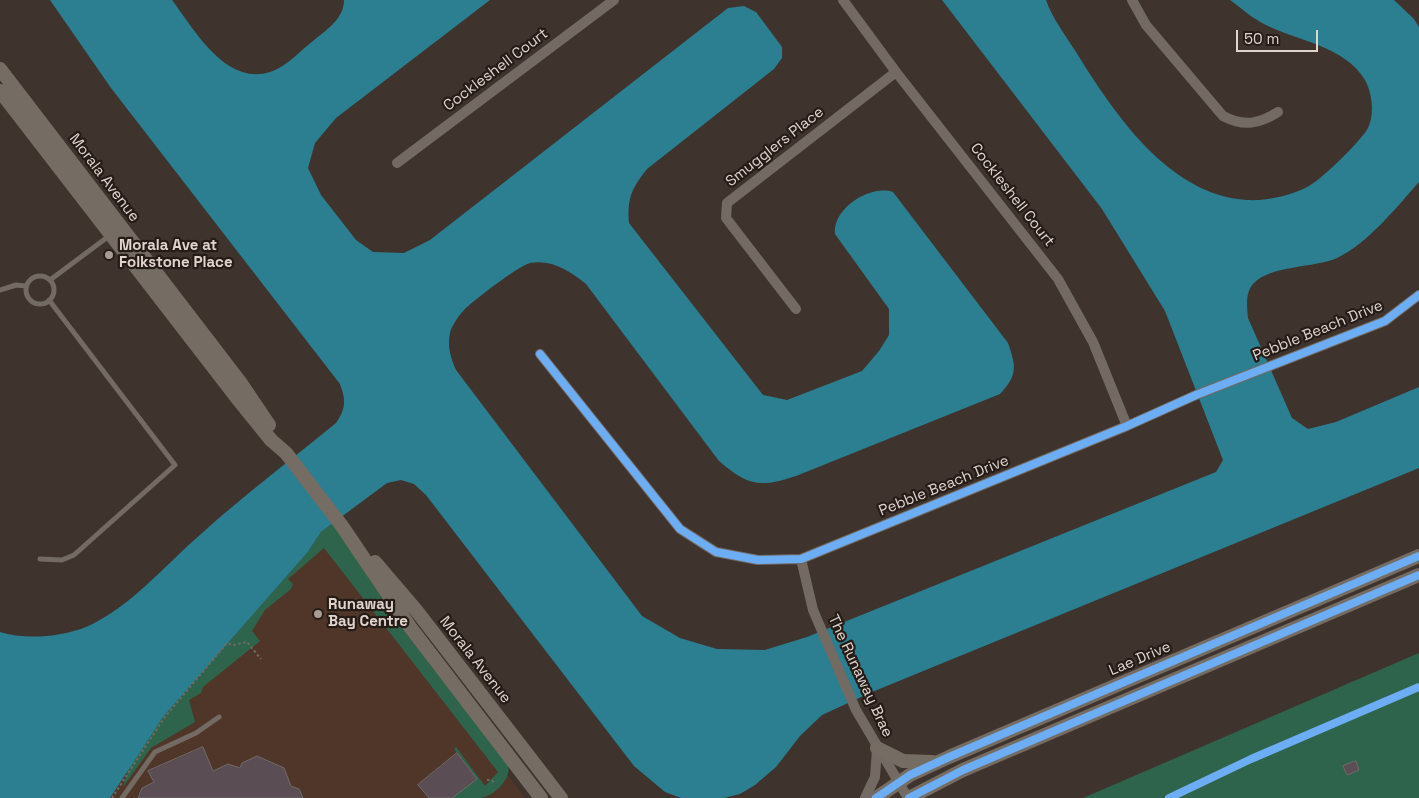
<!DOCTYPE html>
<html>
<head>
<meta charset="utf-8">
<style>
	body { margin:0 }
	#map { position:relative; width:1419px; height:798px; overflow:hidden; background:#3f342d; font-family:"Space Grotesk",sans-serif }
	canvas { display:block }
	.scale { position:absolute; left:1236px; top:30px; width:82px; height:22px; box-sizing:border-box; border:2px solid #e1d4cd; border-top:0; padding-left:6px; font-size:15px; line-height:18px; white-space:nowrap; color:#e1d4cd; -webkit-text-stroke:4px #251c17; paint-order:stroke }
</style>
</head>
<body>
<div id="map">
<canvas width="1419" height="798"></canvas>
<div class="scale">50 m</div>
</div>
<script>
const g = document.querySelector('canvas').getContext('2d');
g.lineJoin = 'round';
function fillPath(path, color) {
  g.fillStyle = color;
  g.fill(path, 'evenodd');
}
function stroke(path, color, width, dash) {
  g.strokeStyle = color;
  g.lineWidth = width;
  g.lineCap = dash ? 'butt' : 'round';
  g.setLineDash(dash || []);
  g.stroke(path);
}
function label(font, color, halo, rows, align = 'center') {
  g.font = font + ' "Space Grotesk",sans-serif';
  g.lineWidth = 4.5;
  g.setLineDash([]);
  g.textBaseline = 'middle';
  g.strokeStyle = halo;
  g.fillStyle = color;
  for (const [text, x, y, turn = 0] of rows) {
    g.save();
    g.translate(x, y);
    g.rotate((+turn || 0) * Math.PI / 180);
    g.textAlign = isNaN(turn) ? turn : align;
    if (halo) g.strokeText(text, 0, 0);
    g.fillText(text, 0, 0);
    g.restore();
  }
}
const built = new Path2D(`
	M 321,532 L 525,798 L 110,798 L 163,717 L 307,553 Z`);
const green = new Path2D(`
	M 333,523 L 398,623 L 508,765 C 512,779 493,797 480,798 C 471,798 461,798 452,798 L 477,779 L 454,749 L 456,747 L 485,786 L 498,772 L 324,548 L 288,579 L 293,584 L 291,589 L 265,610 L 252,631 L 260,641 L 203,687 L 201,693 L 189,700 L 195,722 L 151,748 L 123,787 L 129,767 L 163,717 L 307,553 L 321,532 Z
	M 1419,653 L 1419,798 L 1083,798 Z`);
const water = new Path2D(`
	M 50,0 L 172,0 C 194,29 225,86 270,72 C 286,67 300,51 313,41 C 326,30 344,19 344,0 L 490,0 L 336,118 L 315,143 L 308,168 L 321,195 L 356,240 L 373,252 L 404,253 L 430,240 L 728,8 L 744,6 L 756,12 L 782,47 L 782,58 L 774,69 L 647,169 C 632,188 627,198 629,223 L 763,395 L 787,400 L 862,371 L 879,351 L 889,335 L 889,309 L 835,234 C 832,209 870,184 893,192 L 1008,343 C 1016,366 1018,375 1000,394 L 796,476 C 760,488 748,486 719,461 L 586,284 C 570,271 552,259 530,263 C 518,266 473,301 464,310 C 459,315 451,327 450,333 C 447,346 451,359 456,370 L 642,616 L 680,638 L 717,649 L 765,650 L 807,637 L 1216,472 L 1223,460 L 1165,311 L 1102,209 L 942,0 L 1046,0 C 1052,18 1066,36 1076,52 C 1114,113 1168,195 1247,200 C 1266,201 1291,196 1309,186 C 1322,179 1361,141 1368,128 C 1375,114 1372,93 1365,80 C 1344,45 1296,41 1264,24 C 1252,18 1241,8 1230,0 L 1394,0 L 1414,19 L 1419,27 L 1419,182 C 1397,207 1367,244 1337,258 C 1315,268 1270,265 1253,284 C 1245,293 1247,307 1248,318 L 1292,418 L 1308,429 L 1336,422 L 1419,387 L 1419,468 L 872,692 L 822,715 L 800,736 L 776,767 L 755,785 L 740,794 L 724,798 L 681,798 L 665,792 L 634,766 L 426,495 L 414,484 L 401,480 L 387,483 L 321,532 L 307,553 L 163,717 L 110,798 L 0,798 L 0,632 C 25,640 61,637 86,627 C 130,608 165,565 201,534 C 244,495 291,460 336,423 C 346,409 346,400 340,384 L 111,88 Z`);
const building = new Path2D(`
	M 203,747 L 213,771 L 228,764 L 240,768 L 242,763 L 257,756 L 284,768 L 291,786 L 299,789 L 303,798 L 138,798 L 142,788 L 154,782 L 148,771 Z
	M 457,753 L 477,779 L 452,798 L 429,798 L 418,785 Z
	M 1356,761 L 1359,770 L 1347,775 L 1343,766 Z`);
const path = new Path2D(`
	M 487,780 L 492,780 L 494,783
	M 112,798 L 164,718 L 227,643 L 233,645 L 247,642 L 261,659`);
const lane = new Path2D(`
	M26 290a14 14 0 1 1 28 0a14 14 0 1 1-28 0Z
	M 50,280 L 109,236
	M 0,290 L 16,285 L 26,286
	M 40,559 L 62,560 L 74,555 L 175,465 L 49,300
	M 122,798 L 155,752 L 196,733 L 219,717`);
const street = new Path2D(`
	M 843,0 L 896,72 L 1058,279 L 1093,342 L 1127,426
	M 1132,0 L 1146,25 L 1223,116 C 1244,127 1259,124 1278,112
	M 397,163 L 614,0
	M 796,309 L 726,218 L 727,203 L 896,72
	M 540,354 L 680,529 L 716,552 L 758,560 L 801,559 L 1127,426 L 1196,395 L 1385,321 L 1419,295
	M 801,559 L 813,610 L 856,710 L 908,798
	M 865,798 L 875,777 L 877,749`);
const secondary = new Path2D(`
	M 0,69 L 240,382 L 269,425
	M 0,91 L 237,398 L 271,440 L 286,453 L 342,526 L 410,627 L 541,798
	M 375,562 L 416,610 L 561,798
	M 877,748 L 903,761 L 932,762
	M 876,798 L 910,775 L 949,757 L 1419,556
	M 909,798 L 963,770 L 1419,575`);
const cycleway = new Path2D(`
	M 540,354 L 680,529 L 716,552 L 758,560 L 801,559 L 1127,426 L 1196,395 L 1385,321 L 1419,295
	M 876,798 L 910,775 L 949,757 L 1419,556
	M 909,798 L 963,770 L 1419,575
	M 1169,798 L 1251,759 L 1419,687`);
const markers = [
	[109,255,5,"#a89c95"],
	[318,614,5,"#a89c95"]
];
const streetNames = [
	["Cockleshell Court",496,70,-37],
	["Smugglers Place",775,147,-38],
	["Morala Avenue",104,178,53],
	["Cockleshell Court",1012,195,52],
	["Pebble Beach Drive",1318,331,-22],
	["Pebble Beach Drive",944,486,-22],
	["Lae Drive",1140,659,-23],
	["Morala Avenue",475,660,52],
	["The Runaway Brae",860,676,65]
];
const poiNames = [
	["Morala Ave at",119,246],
	["Folkstone Place",119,263],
	["Runaway",328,605],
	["Bay Centre",328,622]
];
fillPath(built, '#4f3628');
fillPath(green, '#2f644c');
fillPath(water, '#2b7f91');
fillPath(building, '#5a4d53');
stroke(building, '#71696a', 1);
stroke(path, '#706a63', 2, [2.5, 2.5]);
stroke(lane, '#726a63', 5);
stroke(street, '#726a63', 10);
stroke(secondary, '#756c64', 14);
stroke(cycleway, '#6dadf4', 8);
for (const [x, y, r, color] of markers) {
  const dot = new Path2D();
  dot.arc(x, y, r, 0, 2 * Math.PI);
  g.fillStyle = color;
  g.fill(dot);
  stroke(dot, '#251c17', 2);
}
label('15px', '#e1d4cd', '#251c17', streetNames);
label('bold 15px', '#e1d4cd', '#251c17', poiNames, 'left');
</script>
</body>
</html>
